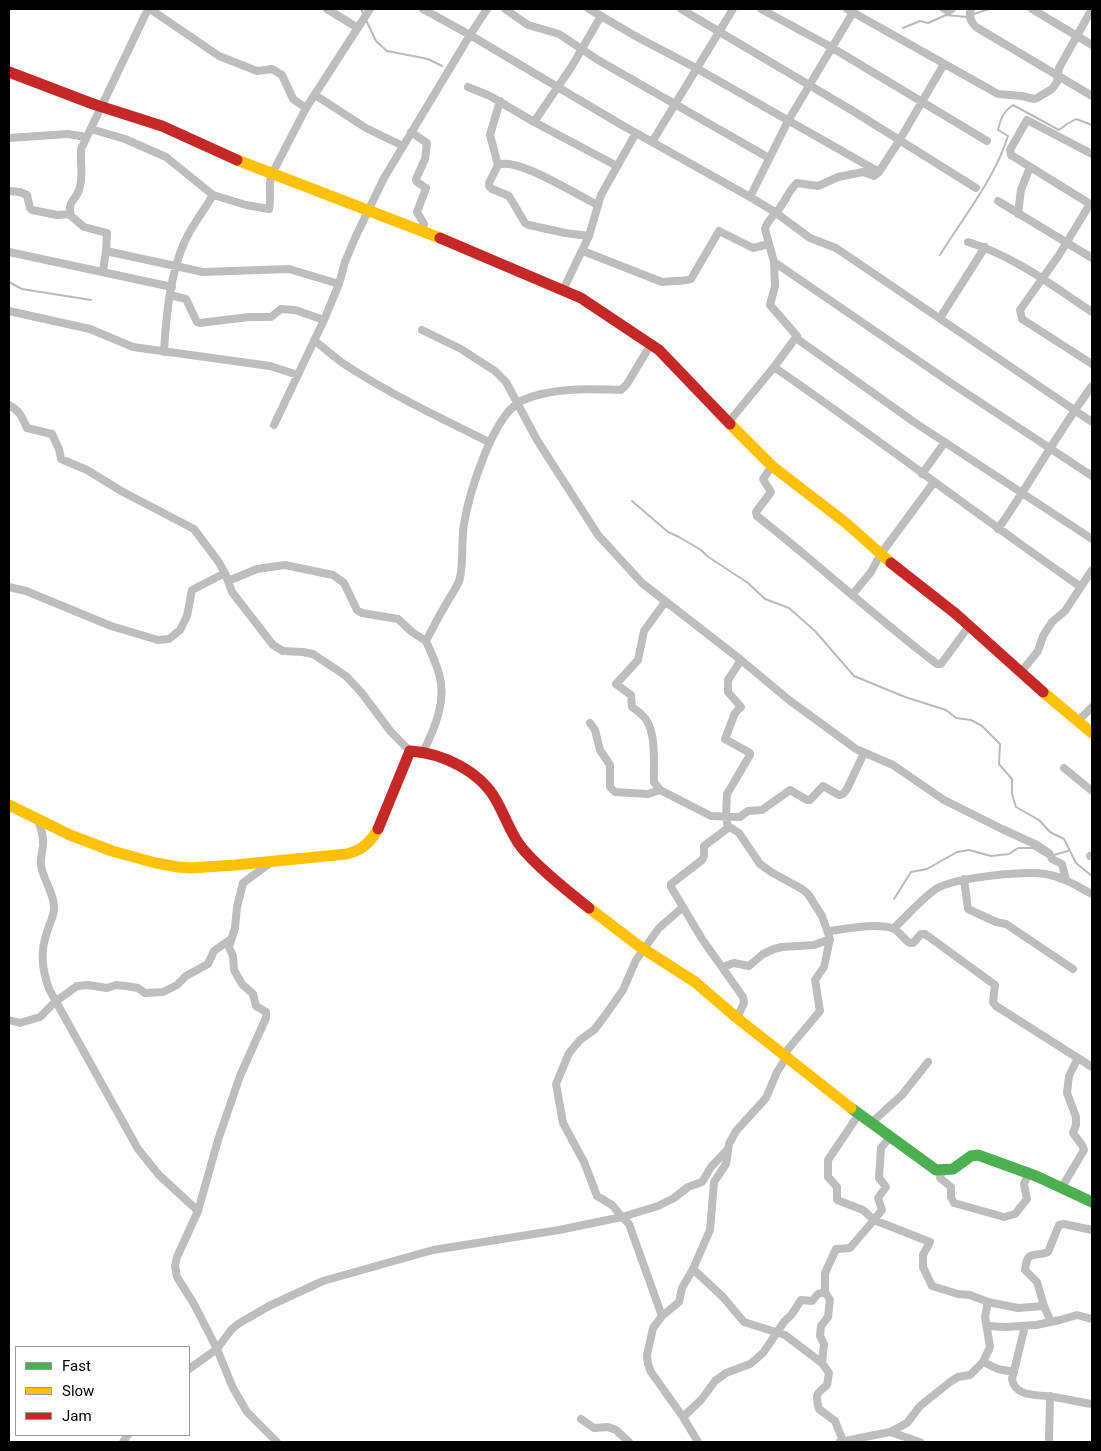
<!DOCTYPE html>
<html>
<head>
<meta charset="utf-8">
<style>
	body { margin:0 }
	#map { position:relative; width:1101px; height:1451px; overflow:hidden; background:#fff; font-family:Roboto,sans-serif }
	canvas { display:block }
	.frame { position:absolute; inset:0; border:10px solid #000; pointer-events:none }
	.legend { position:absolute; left:15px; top:1346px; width:175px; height:90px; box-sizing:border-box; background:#fff; border:1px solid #999; margin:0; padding:6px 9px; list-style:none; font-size:15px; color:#000 }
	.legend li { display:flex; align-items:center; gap:10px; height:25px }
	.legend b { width:25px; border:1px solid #999 }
</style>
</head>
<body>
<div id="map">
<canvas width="1101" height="1451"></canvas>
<div class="frame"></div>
<ul class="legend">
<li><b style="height:6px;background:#4caf50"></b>Fast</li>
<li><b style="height:6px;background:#ffc107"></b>Slow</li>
<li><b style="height:6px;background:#c62828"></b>Jam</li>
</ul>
</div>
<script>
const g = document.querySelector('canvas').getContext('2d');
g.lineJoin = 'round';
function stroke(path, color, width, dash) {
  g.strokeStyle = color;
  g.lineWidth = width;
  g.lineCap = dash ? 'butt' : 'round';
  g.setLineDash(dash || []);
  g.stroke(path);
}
const stream = new Path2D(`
	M 361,9 L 363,13
	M 971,15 L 989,9
	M 366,20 L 376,41 L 387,51 L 428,59 L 442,66
	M 903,28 L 920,21 L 928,23 L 946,15 L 967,17
	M 940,255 C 964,216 994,180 1008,136 L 998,130 C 1001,118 1003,112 1013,105 L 1059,130 L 1067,124 L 1076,119 L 1092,125
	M 9,282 L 22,289 L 91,300
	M 632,501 L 668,532 L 679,537 L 701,550 L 707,556 L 748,583 L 765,599 L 789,608 L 815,631 L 854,676 L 905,697 L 946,710 L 956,718 L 971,720 L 982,726 L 1000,744 L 999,764 L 1012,779 L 1012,794 L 1016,807 L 1039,820 L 1050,832 L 1064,839 L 1076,863 L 1092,876
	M 1054,855 L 1068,851
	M 894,899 L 911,872 L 927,869 L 957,852 L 969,850 L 991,856 L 1009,854 L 1018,848 L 1033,848 L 1046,856`);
const street = new Path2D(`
	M 148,9 L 81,149 C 80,163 84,177 79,190 C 75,201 67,201 71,216 L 84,227 L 107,233 L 106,251 L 203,272 L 289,269 L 339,284
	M 150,9 L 219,56 L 257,71 L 272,69 L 282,75 L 293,99 L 306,108
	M 327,9 L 358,28
	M 487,9 L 470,35 L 620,124 L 750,197 L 775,212 L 810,238 L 836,248 L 1092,422
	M 505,9 L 528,25 L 559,34 L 598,60 L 769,158
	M 589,9 L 637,37 L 696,68 L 879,172
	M 681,9 L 853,111 L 976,188
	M 761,9 L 831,47 L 987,141
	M 847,9 L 998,94 L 1022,96 L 1034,99 L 1037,98 L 1052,89 L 1057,82 L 1059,68 L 1092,9
	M 944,9 L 949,11 L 952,9
	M 971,9 C 968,16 971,22 976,27 L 1092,96
	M 1032,9 L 1092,45
	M 601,16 L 572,66 L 534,122 L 617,166
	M 468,87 L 490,96 L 534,122
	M 315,95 L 366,128 L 403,146
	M 91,129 L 125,139 L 166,157 L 213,195 L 246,205 L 269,209 C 272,196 267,187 272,174 L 306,108 L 370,9
	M 411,132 L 427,143 L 425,159 L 416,179 L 417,182 L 426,188 L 417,212 L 424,224 L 422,231
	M 9,138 L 68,134 L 86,137
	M 652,142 L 733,9
	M 1092,154 L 1027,120 L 1010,150 L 1011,155 L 1090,204 L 1059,255 L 1020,310 L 1022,319 L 1092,364
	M 498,165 L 490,135 L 500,101
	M 9,191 L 20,192 L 27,195 L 30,208 L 32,210 L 57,215 L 70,214
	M 750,197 L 788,121 L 855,9
	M 998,201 L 1092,258
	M 1018,214 L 1021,190 L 1030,167
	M 589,236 L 565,233 L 529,225 L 525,223 L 509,196 L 492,189 L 489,186 L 489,183 L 498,165 C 517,156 578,196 598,205
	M 968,242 C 1014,256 1053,286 1092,312
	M 583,251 L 662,282 C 672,280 682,282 691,279 L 719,231 L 753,248 L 769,244
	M 9,252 L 172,287
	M 774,262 L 951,383 L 1092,476
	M 103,271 L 106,251
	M 563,290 L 589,236 L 601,195 L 636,133
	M 170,295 L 186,299 L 197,322 L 200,323 L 249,317 L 271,317 L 281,309 L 295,310 L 324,320
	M 9,311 L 90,329 L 133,347 L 270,366 L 298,375
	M 940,318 L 985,247
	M 422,330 L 461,349 L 495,371 L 506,382 L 537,440 L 598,535 L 642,583 L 741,660 L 789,700 L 856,749 L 893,765 L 944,800 L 1002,829 L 1037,845 L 1049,853 L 1052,859 L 1062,864 L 1066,880
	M 796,338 L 914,422 L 1092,539
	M 314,340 C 324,348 334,357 344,364 C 390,394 440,418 489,442
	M 164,352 C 166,317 170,273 185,241 C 192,225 204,211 213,195
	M 774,367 C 878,439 978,515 1081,587
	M 9,405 C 20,411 22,417 27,428 L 52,434 L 59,449 L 61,459 L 87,470 L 123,492 L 194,529 L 218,561 L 225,573 L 232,592 L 273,645 L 283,651 L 303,652 L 313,654 L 346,676 L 361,692 L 391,732 L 410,751
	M 728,423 L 774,367 L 797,336 L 770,305 L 775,286 L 774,262 L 765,229 C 767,220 776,214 781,206 C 787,198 789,190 797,183 L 818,186 L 838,177 L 863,172 L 874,176 L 879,172 L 899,141 L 944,64
	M 274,425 L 324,320 L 339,284 L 345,262 L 355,238 L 384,178 L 470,35 L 423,9
	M 772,466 L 763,479 L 771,492 L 756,512 L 757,516 C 818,564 875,617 937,664 L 941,664 L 969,626
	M 922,474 L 945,442
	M 998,529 C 1031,482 1058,432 1092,386
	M 228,581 L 257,569 L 285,565 L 333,575 L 344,583 L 357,610 L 362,613 L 398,619 L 412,632 L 426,641
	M 9,587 L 26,591 L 111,626 L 158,640 L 169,639 L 180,630 L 187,616 L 192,590 L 225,573
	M 852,595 L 871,572 L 880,555 L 934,482
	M 665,602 L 644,631 L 638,660 L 616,684 L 631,695 L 632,707 C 635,709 638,711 641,714 C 658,728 653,762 654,782 L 660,790 L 711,816 L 740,817 L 748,811 L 762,810 L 790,790 L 807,800 L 810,800 L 823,786 L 839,795 L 843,794 L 847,789 L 864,753
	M 1021,672 L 1038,651 L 1043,636 L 1052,622 L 1065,611 L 1092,570
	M 1078,721 L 1092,707
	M 590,723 L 595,730 L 600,750 L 610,765 L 610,787 L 615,792 L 648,794 L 660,790
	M 423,752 C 435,728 447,700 439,674 C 436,663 431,652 426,641 C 432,629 439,616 446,604 C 450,597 456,589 459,581 C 464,568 461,540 464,524 C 469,494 493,413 523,400 C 553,387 589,389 621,390 L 627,384 L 651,344
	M 1064,768 L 1092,791
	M 38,820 C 41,829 44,836 43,846 C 42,853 40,859 41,865 C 43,880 55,894 54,910 C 53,918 49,925 47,932 C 40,952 42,969 49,989 L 138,1149 L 159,1175 L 198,1211
	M 728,826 L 739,833 L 760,864 L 771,872 L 802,889 L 808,894 L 822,916 L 830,939 L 824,967 L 815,980 L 820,1011 L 784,1054
	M 1090,856 L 1092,855
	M 270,863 L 243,883 L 237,907 L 235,928 L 229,947 L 233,956 L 234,970 L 242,984 L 253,994 L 256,1006 L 266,1012 L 266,1018 L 240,1076 L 218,1140 L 198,1211 L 177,1257 L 175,1266 L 177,1277 L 194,1304 L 217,1349 L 233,1388 L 247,1412 L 277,1442
	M 964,879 L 968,909 L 996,922 L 1006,924 L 1073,969
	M 683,907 L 702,939 L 743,997 L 744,1003 L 737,1018
	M 894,928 C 907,916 921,899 936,889 C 955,877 1024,871 1046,874 C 1063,877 1077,886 1092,894
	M 828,931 C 847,929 874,923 892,928 C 899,930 904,940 910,943 L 913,943 L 921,934 L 925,934 L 995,985 L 993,1002 L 996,1006 L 1092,1067
	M 722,967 L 734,963 L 749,966 L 763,954 L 774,949 L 782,947 L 814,945 L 830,939
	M 9,1020 L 20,1023 L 40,1017 L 55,1002 L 77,986 L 88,985 L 107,988 L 116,985 L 126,986 L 138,988 L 145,993 L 163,992 L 177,985 L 186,976 L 208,964 L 214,951 L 231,939
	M 859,1114 L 828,1160 L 828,1177 L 837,1187 L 837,1200 L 863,1210 L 874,1220 L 882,1210 L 878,1198 L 886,1187 L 879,1178 L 881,1148 L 890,1137
	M 871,1123 L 902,1095 L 928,1062
	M 727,1150 L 711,1167 L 702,1182 L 688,1187 L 674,1198 L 658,1206 L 622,1217 L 612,1205 L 597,1196 L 584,1162 L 563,1123 L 556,1084 L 569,1053 L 580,1040 L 594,1030 L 604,1017 L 623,990 L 636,960 L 659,928 L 683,907 L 671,887 L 671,884 L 702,860 L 704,856 L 704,846 L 728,828 L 726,816 L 727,794 L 750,755 L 750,753 L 725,739 L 735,713 L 741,707 L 728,692 L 728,680 L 741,660
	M 942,1171 L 940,1178 L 951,1187 L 951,1197 L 954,1203 L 1004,1217 L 1015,1214 L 1027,1199 L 1024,1184 L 1029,1172
	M 1062,1187 L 1084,1150 L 1082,1145 L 1073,1133 L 1076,1125 L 1076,1117 L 1067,1093 L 1069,1076 L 1078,1058
	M 693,1269 L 723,1297 L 744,1322 L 785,1335 L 822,1363
	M 988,1302 L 1018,1308 L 1044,1306 L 1037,1282 L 1025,1270 C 1028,1248 1033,1258 1048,1252 L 1059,1225 L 1064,1224 L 1092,1230
	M 1044,1306 L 1051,1322
	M 987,1326 L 1006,1327 L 1036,1325 L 1060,1320 L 1077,1315 L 1092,1319
	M 1025,1326 L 1012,1379 C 1015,1398 1039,1394 1053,1397 C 1066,1399 1079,1402 1092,1404
	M 983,1362 L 998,1369 L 1014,1372
	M 189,1369 L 217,1349 L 231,1330 L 238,1324 L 269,1306 L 323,1281 L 433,1250 L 559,1230 L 622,1217 L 629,1224 L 662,1316
	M 683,1417 L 701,1400 L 715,1381 L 726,1373 L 750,1364 L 763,1353 L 784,1322 L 792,1314 L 801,1300 L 812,1301 L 818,1294 L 825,1292
	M 581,1419 L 594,1428 L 608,1427 L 616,1430 L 629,1442
	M 843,1441 L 835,1421 L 819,1409 C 815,1393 816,1395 827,1385 L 829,1373 L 822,1363 L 824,1344 L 820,1336 L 821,1326 L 828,1317 L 830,1300 L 825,1292 L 825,1273 L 836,1249 L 850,1248 L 874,1220 L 930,1242 L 923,1255 L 923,1267 L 932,1286 L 958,1294 L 970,1295 L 988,1302 L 985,1317 L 990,1347 L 983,1362 L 970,1375 L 958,1377 L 950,1382 L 920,1406 L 907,1423 L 890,1432
	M 123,1442 L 128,1435
	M 698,1442 L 683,1417 L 651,1372 L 648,1364 L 647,1355 L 653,1328 L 662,1316 L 679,1302 L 682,1288 L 693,1269 L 710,1230 L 714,1182 L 726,1164 L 729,1144 L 736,1131 L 766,1098 L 777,1072 L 787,1056
	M 840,1442 L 890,1432 L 920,1442
	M 1049,1442 L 1050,1396`);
const fast = new Path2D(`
	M 851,1108 L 936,1170 L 953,1169 L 971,1156 L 978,1155 L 1036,1176 L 1092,1202`);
const slow = new Path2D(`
	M 237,160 L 440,238
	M 730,424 L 772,466 L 846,523 L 891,563
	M 1043,692 L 1092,733
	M 9,805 L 70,835 L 112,851 L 156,863 L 178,867 L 191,868 L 235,865 L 347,854 C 362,850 370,843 378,829
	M 589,908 L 639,946 L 695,982 L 737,1018 L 851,1108`);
const jam = new Path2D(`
	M 9,72 L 93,104 L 162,126 L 237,160
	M 440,238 L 581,298 L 659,350 L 730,424
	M 891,563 L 956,614 L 1043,692
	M 378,829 L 410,751 C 442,753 480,771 496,800 C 504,814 510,831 519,844 C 523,850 529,856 534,861 C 552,879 570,893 589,908`);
stroke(stream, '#bababa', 2);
stroke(street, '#bdbdbd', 8);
stroke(fast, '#4caf50', 11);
stroke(slow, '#ffc107', 11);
stroke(jam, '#c62828', 11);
</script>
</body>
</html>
